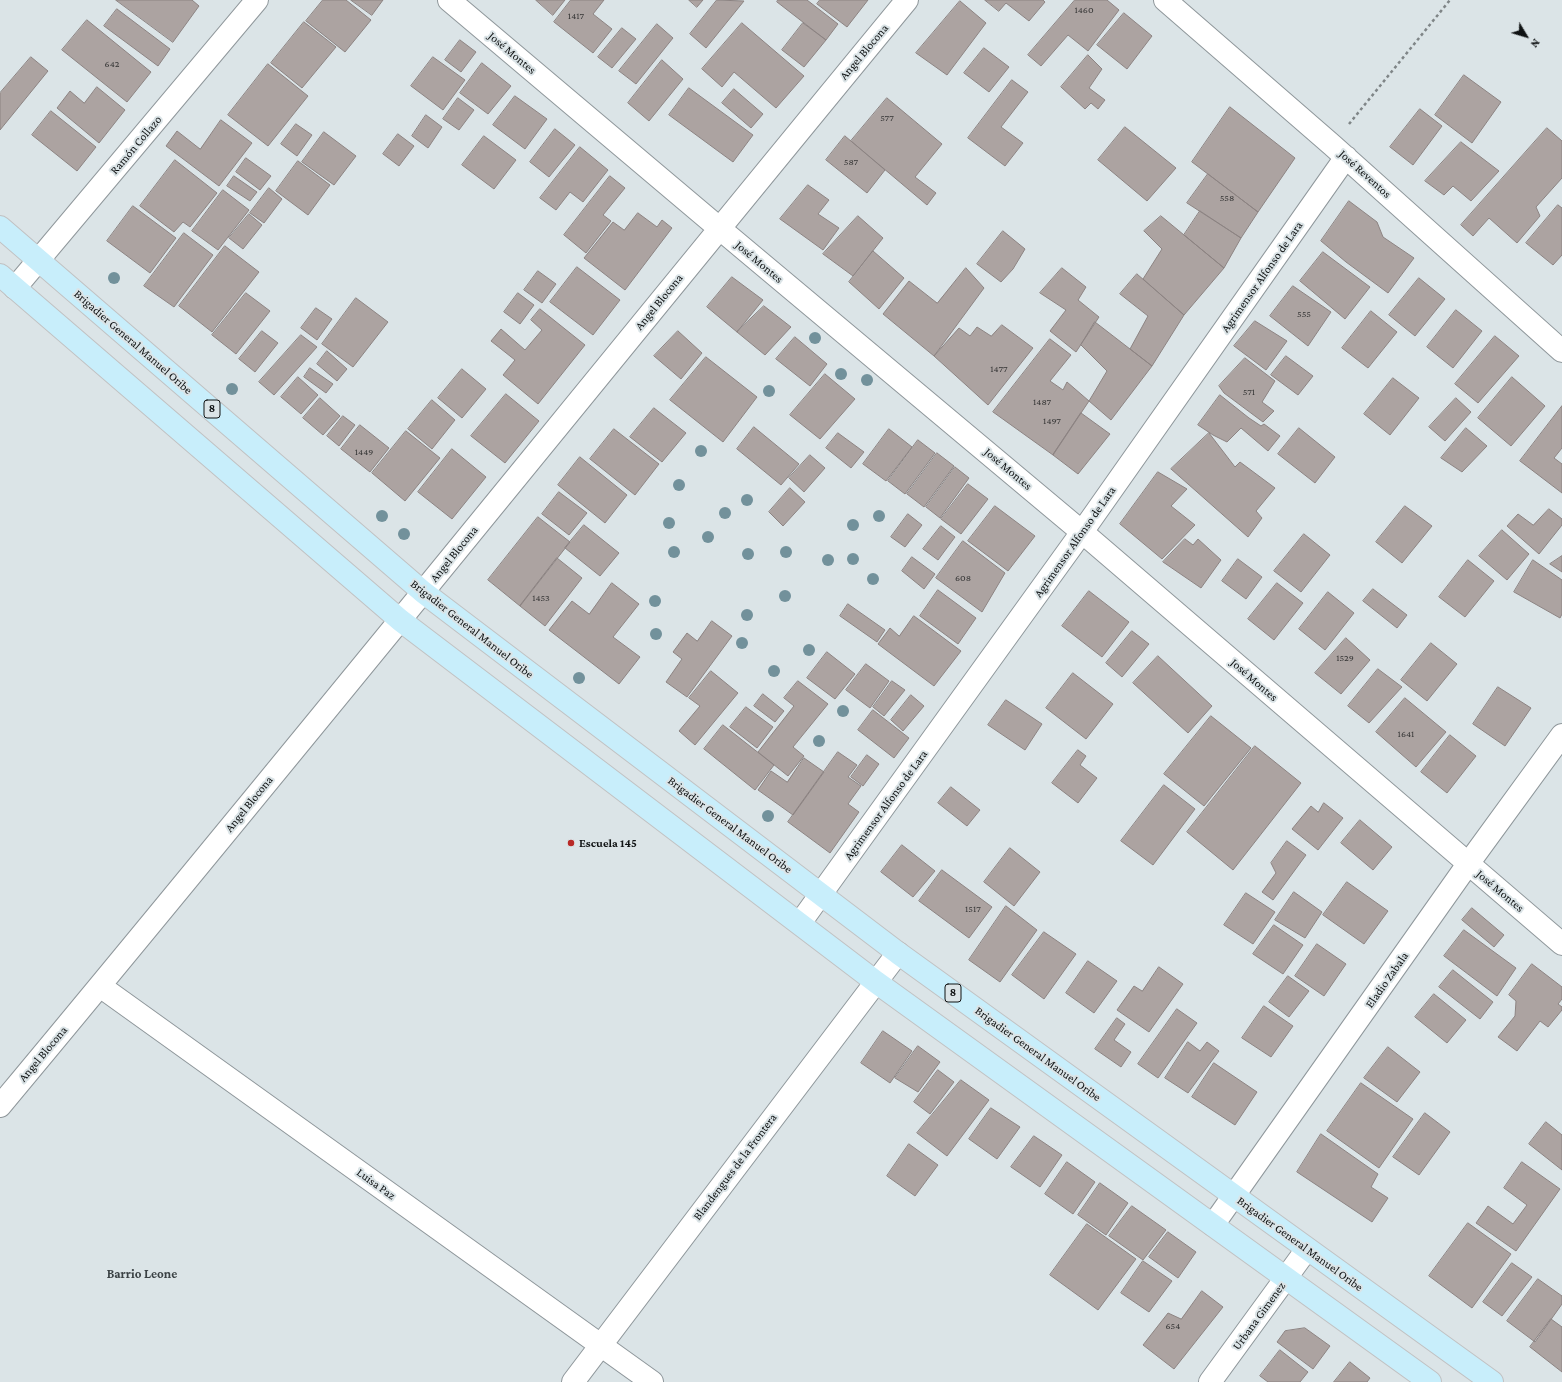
<!DOCTYPE html>
<html>
<head>
<meta charset="utf-8">
<style>
	body { margin:0 }
	#map { position:relative; width:1562px; height:1382px; overflow:hidden; background:#dbe4e7; font-family:"Crimson Pro",serif }
	canvas { display:block }
	.north { position:absolute; left:1506px; top:16px; width:40px; height:40px; -webkit-text-stroke:3px #dbe4e7; paint-order:stroke; rotate:128deg; font-size:11px; font-weight:700; line-height:16px; text-align:center; color:#0f1213 }
	.north::after { content:''; display:block; margin:auto; width:14px; height:18px; background:#0f1213; clip-path:polygon(50% 0,100% 100%,50% 72%,0 100%) }
</style>
</head>
<body>
<div id="map">
<canvas width="1562" height="1382"></canvas>
<div class="north">N</div>
</div>
<script>
const g = document.querySelector('canvas').getContext('2d');
g.lineJoin = 'round';
function fillPath(path, color) {
  g.fillStyle = color;
  g.fill(path, 'evenodd');
}
function stroke(path, color, width, dash) {
  g.strokeStyle = color;
  g.lineWidth = width;
  g.lineCap = dash ? 'butt' : 'round';
  g.setLineDash(dash || []);
  g.stroke(path);
}
function label(font, color, halo, rows, align = 'center') {
  g.font = font + ' "Crimson Pro",serif';
  g.lineWidth = 4;
  g.setLineDash([]);
  g.textBaseline = 'middle';
  g.strokeStyle = halo;
  g.fillStyle = color;
  for (const [text, x, y, turn = 0] of rows) {
    g.save();
    g.translate(x, y);
    g.rotate((+turn || 0) * Math.PI / 180);
    g.textAlign = isNaN(turn) ? turn : align;
    if (halo) g.strokeText(text, 0, 0);
    g.fillText(text, 0, 0);
    g.restore();
  }
}
const building = new Path2D(`
	M 116,0 L 192,0 L 199,6 L 173,42 Z
	M 323,0 L 346,0 L 371,20 L 345,52 L 306,21 Z
	M 351,0 L 383,0 L 372,15 Z
	M 536,0 L 565,0 L 553,15 Z
	M 571,0 L 604,0 L 593,14 L 612,29 L 593,53 L 554,22 Z
	M 689,0 L 703,0 L 697,7 Z
	M 717,0 L 744,1 L 706,48 L 690,34 Z
	M 778,0 L 807,0 L 838,24 L 826,40 L 777,2 Z
	M 820,0 L 868,0 L 847,27 L 817,4 Z
	M 985,0 L 1043,0 L 1045,2 L 1029,21 L 1006,3 L 999,11 Z
	M 1075,0 L 1107,0 L 1119,10 L 1088,51 L 1068,35 L 1041,66 L 1028,55 Z
	M 960,1 L 986,23 L 947,75 L 916,53 Z
	M 117,9 L 170,49 L 158,66 L 104,26 Z
	M 1124,13 L 1152,36 L 1127,69 L 1097,45 Z
	M 87,20 L 151,72 L 127,102 L 62,50 Z
	M 304,22 L 336,47 L 302,88 L 271,63 Z
	M 742,23 L 804,76 L 776,108 L 734,72 L 722,87 L 702,69 Z
	M 803,23 L 826,40 L 804,67 L 782,50 Z
	M 657,24 L 673,38 L 636,84 L 619,71 Z
	M 622,28 L 636,39 L 612,68 L 598,57 Z
	M 460,40 L 476,52 L 461,72 L 445,60 Z
	M 984,48 L 1009,67 L 989,92 L 964,73 Z
	M 1088,55 L 1102,69 L 1089,88 L 1105,100 L 1098,109 L 1091,103 L 1085,109 L 1061,87 Z
	M 31,57 L 48,71 L 0,130 L 0,93 Z
	M 433,57 L 465,80 L 443,110 L 411,86 Z
	M 662,60 L 683,79 L 649,121 L 628,103 Z
	M 482,63 L 511,86 L 488,114 L 460,93 Z
	M 268,64 L 308,96 L 268,146 L 228,115 Z
	M 1464,75 L 1501,102 L 1472,143 L 1435,115 Z
	M 1012,80 L 1028,92 L 1001,127 L 1023,143 L 1005,166 L 968,138 Z
	M 97,87 L 125,110 L 99,143 L 57,108 L 70,91 L 84,103 Z
	M 689,88 L 753,135 L 733,162 L 669,115 Z
	M 734,89 L 763,114 L 751,128 L 722,103 Z
	M 515,96 L 547,119 L 525,149 L 493,125 Z
	M 458,98 L 474,110 L 459,130 L 443,119 Z
	M 887,98 L 942,144 L 915,177 L 936,193 L 927,205 L 851,141 Z
	M 1230,107 L 1295,158 L 1258,212 L 1192,162 Z
	M 1420,109 L 1442,126 L 1413,165 L 1390,147 Z
	M 51,111 L 96,147 L 77,171 L 32,135 Z
	M 426,115 L 442,127 L 428,148 L 412,136 Z
	M 221,120 L 252,143 L 219,186 L 166,146 L 177,131 L 200,149 Z
	M 296,124 L 312,135 L 297,156 L 281,144 Z
	M 1125,127 L 1176,168 L 1147,201 L 1098,160 Z
	M 1547,128 L 1562,141 L 1562,178 L 1536,207 L 1540,216 L 1517,243 L 1489,218 L 1473,236 L 1461,225 Z
	M 555,129 L 575,145 L 549,177 L 530,162 Z
	M 324,132 L 356,156 L 334,185 L 302,162 Z
	M 398,134 L 414,146 L 399,166 L 383,154 Z
	M 484,136 L 516,160 L 494,189 L 462,165 Z
	M 845,136 L 885,170 L 867,193 L 826,160 Z
	M 1461,142 L 1499,171 L 1471,201 L 1453,186 L 1444,195 L 1425,181 Z
	M 580,147 L 608,170 L 583,202 L 570,192 L 556,210 L 540,198 Z
	M 246,158 L 271,176 L 260,190 L 236,172 Z
	M 175,160 L 217,193 L 190,227 L 183,222 L 174,232 L 140,206 Z
	M 298,161 L 330,185 L 308,215 L 276,191 Z
	M 1208,174 L 1258,212 L 1241,238 L 1187,203 Z
	M 234,176 L 257,192 L 250,201 L 227,186 Z
	M 610,176 L 625,188 L 603,215 L 611,221 L 586,253 L 564,235 Z
	M 808,185 L 829,200 L 818,214 L 839,228 L 823,250 L 780,219 Z
	M 269,188 L 282,199 L 264,223 L 250,213 Z
	M 223,190 L 249,210 L 218,250 L 192,231 Z
	M 1349,201 L 1377,222 L 1383,237 L 1414,258 L 1388,293 L 1346,262 L 1321,241 Z
	M 1558,205 L 1562,208 L 1562,255 L 1553,265 L 1526,243 Z
	M 133,206 L 176,238 L 150,273 L 107,241 Z
	M 1200,211 L 1241,238 L 1224,268 L 1184,235 Z
	M 638,213 L 657,227 L 662,220 L 672,228 L 625,290 L 584,258 L 613,222 L 624,230 Z
	M 249,214 L 262,225 L 243,249 L 229,238 Z
	M 858,216 L 883,238 L 853,276 L 823,254 Z
	M 1161,216 L 1224,268 L 1184,315 L 1143,279 L 1162,249 L 1144,231 Z
	M 1003,231 L 1025,249 L 1013,269 L 1001,282 L 977,264 Z
	M 184,233 L 213,255 L 174,307 L 144,286 Z
	M 225,246 L 259,272 L 212,332 L 179,306 Z
	M 873,251 L 904,278 L 879,309 L 849,282 Z
	M 1323,252 L 1370,287 L 1345,319 L 1300,281 Z
	M 577,267 L 620,300 L 593,335 L 550,302 Z
	M 966,268 L 984,288 L 934,356 L 883,314 L 909,281 L 937,303 Z
	M 1062,268 L 1086,287 L 1078,300 L 1099,317 L 1076,352 L 1050,331 L 1066,310 L 1040,293 Z
	M 538,271 L 556,284 L 542,303 L 524,290 Z
	M 1137,274 L 1184,315 L 1152,366 L 1130,349 L 1148,316 L 1120,294 Z
	M 732,277 L 763,300 L 737,332 L 707,307 Z
	M 1419,278 L 1445,299 L 1415,336 L 1389,315 Z
	M 1293,286 L 1331,312 L 1308,346 L 1270,316 Z
	M 246,293 L 270,311 L 236,354 L 212,335 Z
	M 518,293 L 534,305 L 520,324 L 504,312 Z
	M 356,298 L 388,322 L 353,367 L 322,344 Z
	M 764,306 L 791,327 L 765,355 L 737,332 Z
	M 316,308 L 332,319 L 317,340 L 301,328 Z
	M 540,309 L 585,345 L 538,404 L 503,375 L 515,360 L 491,341 L 501,329 L 525,350 L 542,330 L 531,320 Z
	M 1456,310 L 1482,331 L 1453,368 L 1427,347 Z
	M 1371,311 L 1397,332 L 1368,368 L 1342,348 Z
	M 1255,321 L 1287,341 L 1266,370 L 1234,346 Z
	M 1095,322 L 1152,366 L 1111,420 L 1089,401 L 1107,371 L 1081,345 Z
	M 1002,325 L 1033,348 L 988,405 L 934,356 L 959,328 L 970,336 L 977,327 L 991,336 Z
	M 262,331 L 278,343 L 255,372 L 239,359 Z
	M 678,331 L 702,353 L 681,379 L 654,356 Z
	M 301,335 L 317,347 L 274,395 L 259,382 Z
	M 1495,336 L 1519,356 L 1478,403 L 1455,384 Z
	M 795,337 L 827,364 L 810,386 L 776,359 Z
	M 1050,339 L 1071,355 L 1050,381 L 1063,390 L 1067,382 L 1089,401 L 1053,455 L 993,412 Z
	M 327,351 L 347,369 L 337,381 L 317,364 Z
	M 1286,356 L 1313,376 L 1298,395 L 1271,375 Z
	M 706,357 L 757,397 L 723,442 L 670,400 Z
	M 1245,358 L 1275,381 L 1262,402 L 1274,411 L 1263,422 L 1224,393 L 1219,386 Z
	M 310,368 L 333,384 L 326,393 L 304,377 Z
	M 462,369 L 486,389 L 462,418 L 438,398 Z
	M 825,374 L 855,399 L 820,439 L 790,415 Z
	M 298,377 L 318,395 L 301,414 L 281,397 Z
	M 1512,377 L 1545,406 L 1511,446 L 1478,418 Z
	M 1393,378 L 1419,398 L 1390,435 L 1364,414 Z
	M 506,394 L 539,421 L 505,463 L 471,436 Z
	M 1220,395 L 1249,418 L 1261,426 L 1264,424 L 1280,436 L 1268,451 L 1241,428 L 1227,442 L 1213,435 L 1198,425 Z
	M 320,398 L 340,416 L 323,435 L 303,418 Z
	M 1456,398 L 1471,412 L 1445,441 L 1429,427 Z
	M 432,400 L 455,420 L 432,449 L 408,429 Z
	M 1562,406 L 1562,448 L 1554,458 L 1562,464 L 1562,493 L 1520,461 Z
	M 654,408 L 686,433 L 662,462 L 630,437 Z
	M 1081,413 L 1110,434 L 1078,474 L 1053,455 Z
	M 343,416 L 355,425 L 339,446 L 327,436 Z
	M 360,425 L 389,448 L 370,472 L 341,449 Z
	M 754,427 L 799,464 L 781,485 L 737,449 Z
	M 1299,428 L 1335,457 L 1315,483 L 1278,454 Z
	M 1466,428 L 1487,446 L 1462,472 L 1441,458 Z
	M 614,429 L 659,464 L 635,495 L 590,459 Z
	M 889,429 L 912,447 L 886,481 L 863,464 Z
	M 406,431 L 440,458 L 405,501 L 372,473 Z
	M 838,433 L 864,452 L 851,468 L 826,448 Z
	M 1209,433 L 1235,467 L 1240,462 L 1275,488 L 1256,511 L 1262,518 L 1248,537 L 1171,469 Z
	M 918,440 L 935,453 L 905,494 L 888,481 Z
	M 452,449 L 486,477 L 452,519 L 418,492 Z
	M 937,453 L 954,466 L 924,507 L 907,494 Z
	M 810,455 L 825,468 L 804,492 L 789,478 Z
	M 580,457 L 627,495 L 605,523 L 558,485 Z
	M 955,467 L 969,478 L 940,518 L 926,507 Z
	M 1158,472 L 1187,489 L 1171,506 L 1195,525 L 1162,559 L 1120,524 Z
	M 968,484 L 988,499 L 961,534 L 941,519 Z
	M 790,488 L 805,502 L 783,526 L 769,512 Z
	M 559,492 L 587,513 L 569,535 L 542,514 Z
	M 995,506 L 1035,536 L 1008,571 L 968,541 Z
	M 1405,506 L 1432,526 L 1402,563 L 1376,542 Z
	M 1549,509 L 1562,519 L 1562,525 L 1539,554 L 1507,526 L 1518,514 L 1533,525 Z
	M 908,514 L 922,525 L 905,547 L 891,537 Z
	M 538,517 L 570,542 L 520,606 L 488,580 Z
	M 584,525 L 619,553 L 600,576 L 565,548 Z
	M 941,526 L 955,537 L 938,560 L 923,549 Z
	M 1502,530 L 1529,554 L 1507,580 L 1479,556 Z
	M 1304,534 L 1330,555 L 1301,592 L 1274,571 Z
	M 1185,539 L 1193,545 L 1198,539 L 1221,560 L 1201,588 L 1163,562 Z
	M 963,541 L 1005,573 L 982,612 L 936,578 Z
	M 1562,556 L 1562,572 L 1550,564 Z
	M 912,557 L 935,574 L 924,589 L 902,571 Z
	M 557,558 L 582,578 L 545,626 L 520,606 Z
	M 1238,559 L 1262,577 L 1246,599 L 1222,581 Z
	M 1468,560 L 1494,581 L 1465,617 L 1439,597 Z
	M 1533,560 L 1562,580 L 1562,614 L 1560,618 L 1514,592 Z
	M 612,583 L 639,604 L 613,637 L 640,657 L 619,684 L 549,630 L 572,601 L 589,614 Z
	M 1277,583 L 1303,603 L 1274,640 L 1248,619 Z
	M 1373,589 L 1407,615 L 1397,628 L 1363,601 Z
	M 938,590 L 976,618 L 958,644 L 920,616 Z
	M 1089,591 L 1129,622 L 1102,657 L 1062,626 Z
	M 1328,592 L 1354,613 L 1325,650 L 1299,629 Z
	M 848,604 L 885,630 L 877,642 L 840,616 Z
	M 914,616 L 961,651 L 934,686 L 878,644 L 890,628 L 899,636 Z
	M 712,621 L 732,636 L 687,697 L 666,682 L 682,659 L 673,652 L 687,633 L 697,641 Z
	M 1132,631 L 1149,644 L 1122,677 L 1106,663 Z
	M 1346,638 L 1370,660 L 1341,694 L 1315,673 Z
	M 1431,643 L 1457,664 L 1427,701 L 1401,680 Z
	M 827,652 L 855,674 L 835,699 L 807,678 Z
	M 1158,656 L 1212,706 L 1188,733 L 1133,683 Z
	M 866,664 L 889,681 L 870,708 L 846,690 Z
	M 1378,669 L 1402,687 L 1369,723 L 1348,706 Z
	M 711,671 L 738,693 L 695,745 L 679,731 L 700,706 L 689,698 Z
	M 1073,673 L 1113,704 L 1086,739 L 1046,708 Z
	M 798,681 L 828,704 L 793,747 L 804,756 L 788,776 L 758,752 L 794,706 L 784,698 Z
	M 892,681 L 905,690 L 884,716 L 873,707 Z
	M 1498,687 L 1531,708 L 1505,746 L 1473,724 Z
	M 763,694 L 784,711 L 775,722 L 754,706 Z
	M 911,695 L 924,706 L 903,731 L 891,720 Z
	M 1405,698 L 1446,732 L 1416,767 L 1376,732 Z
	M 1006,700 L 1042,724 L 1025,750 L 988,725 Z
	M 746,707 L 773,727 L 757,748 L 730,727 Z
	M 873,710 L 909,738 L 894,758 L 858,730 Z
	M 1211,716 L 1251,748 L 1204,806 L 1164,774 Z
	M 723,725 L 774,765 L 755,790 L 704,749 Z
	M 1450,735 L 1476,756 L 1447,793 L 1421,772 Z
	M 1255,746 L 1301,783 L 1233,870 L 1187,832 Z
	M 1078,750 L 1086,756 L 1080,765 L 1097,778 L 1078,803 L 1052,783 Z
	M 838,752 L 857,765 L 848,777 L 861,786 L 848,804 L 859,812 L 830,853 L 788,822 Z
	M 867,755 L 879,764 L 863,786 L 851,777 Z
	M 804,758 L 824,772 L 793,815 L 758,790 L 771,771 L 787,782 Z
	M 1164,785 L 1195,809 L 1153,865 L 1121,841 Z
	M 951,787 L 980,810 L 967,826 L 938,803 Z
	M 1324,803 L 1343,818 L 1318,850 L 1292,829 L 1311,806 L 1318,812 Z
	M 1360,820 L 1392,847 L 1373,870 L 1341,843 Z
	M 1287,841 L 1306,855 L 1273,900 L 1262,892 L 1276,873 L 1271,863 Z
	M 902,845 L 935,871 L 913,897 L 881,872 Z
	M 1010,848 L 1040,872 L 1014,906 L 984,882 Z
	M 942,870 L 992,907 L 969,938 L 919,901 Z
	M 1347,882 L 1388,911 L 1364,944 L 1323,915 Z
	M 1294,892 L 1322,912 L 1305,938 L 1275,920 Z
	M 1246,893 L 1275,912 L 1253,944 L 1224,925 Z
	M 1006,906 L 1037,930 L 1000,982 L 969,960 Z
	M 1472,908 L 1504,935 L 1494,947 L 1462,920 Z
	M 1274,925 L 1303,945 L 1283,974 L 1253,954 Z
	M 1464,930 L 1516,968 L 1497,996 L 1444,956 Z
	M 1044,932 L 1076,954 L 1044,999 L 1012,975 Z
	M 1317,944 L 1346,964 L 1324,996 L 1295,976 Z
	M 1088,961 L 1117,981 L 1094,1013 L 1066,993 Z
	M 1532,964 L 1562,987 L 1562,999 L 1558,1004 L 1562,1007 L 1562,1010 L 1548,1027 L 1540,1021 L 1517,1051 L 1498,1037 L 1515,1016 L 1516,1001 L 1509,995 Z
	M 1159,967 L 1183,984 L 1149,1032 L 1117,1010 L 1134,986 L 1142,991 Z
	M 1453,970 L 1493,1002 L 1480,1019 L 1439,987 Z
	M 1288,976 L 1309,991 L 1289,1017 L 1269,1002 Z
	M 1434,994 L 1466,1020 L 1447,1043 L 1415,1017 Z
	M 1264,1006 L 1293,1026 L 1271,1057 L 1242,1038 Z
	M 1177,1009 L 1197,1023 L 1158,1078 L 1138,1064 Z
	M 1117,1018 L 1125,1024 L 1114,1040 L 1131,1052 L 1121,1067 L 1095,1049 Z
	M 883,1031 L 912,1051 L 890,1083 L 861,1063 Z
	M 1188,1042 L 1200,1051 L 1207,1042 L 1219,1051 L 1188,1093 L 1165,1078 Z
	M 918,1046 L 940,1062 L 918,1092 L 895,1078 Z
	M 1388,1047 L 1420,1072 L 1397,1102 L 1364,1078 Z
	M 1214,1063 L 1257,1092 L 1235,1125 L 1192,1097 Z
	M 938,1070 L 954,1082 L 930,1114 L 914,1102 Z
	M 961,1080 L 989,1100 L 947,1156 L 917,1133 Z
	M 1361,1083 L 1413,1119 L 1379,1168 L 1327,1131 Z
	M 991,1108 L 1020,1127 L 997,1159 L 969,1139 Z
	M 1425,1113 L 1450,1132 L 1419,1175 L 1393,1157 Z
	M 1546,1122 L 1562,1135 L 1562,1170 L 1529,1144 Z
	M 1321,1134 L 1378,1174 L 1371,1187 L 1388,1198 L 1372,1222 L 1297,1172 Z
	M 1034,1136 L 1062,1155 L 1040,1187 L 1011,1167 Z
	M 909,1144 L 938,1165 L 915,1196 L 887,1176 Z
	M 1067,1162 L 1095,1182 L 1073,1214 L 1045,1194 Z
	M 1522,1162 L 1560,1189 L 1516,1251 L 1476,1223 L 1488,1206 L 1513,1224 L 1527,1205 L 1504,1188 Z
	M 1100,1183 L 1128,1203 L 1106,1235 L 1078,1215 Z
	M 1132,1206 L 1166,1230 L 1143,1260 L 1109,1236 Z
	M 1468,1223 L 1511,1254 L 1472,1308 L 1429,1276 Z
	M 1087,1224 L 1136,1259 L 1098,1310 L 1050,1275 Z
	M 1168,1232 L 1196,1252 L 1178,1278 L 1149,1257 Z
	M 1143,1261 L 1172,1281 L 1149,1312 L 1121,1293 Z
	M 1512,1263 L 1532,1277 L 1502,1316 L 1483,1302 Z
	M 1538,1279 L 1562,1296 L 1562,1304 L 1535,1342 L 1507,1321 Z
	M 1202,1291 L 1223,1307 L 1174,1369 L 1143,1345 L 1168,1313 L 1181,1319 Z
	M 1551,1319 L 1562,1327 L 1562,1372 L 1530,1347 Z
	M 1305,1328 L 1330,1346 L 1313,1369 L 1277,1342 L 1285,1331 Z
	M 1280,1350 L 1308,1372 L 1300,1382 L 1268,1382 L 1260,1376 Z
	M 1350,1362 L 1370,1378 L 1367,1382 L 1334,1382 Z`);
const path = new Path2D(`
	M 1349,124 L 1450,0`);
const street = new Path2D(`
	M 449,0 L 719,228 L 1082,532 L 1562,944
	M 1165,0 L 1332,145 L 1562,351
	M 15,288 L 257,0
	M 800,923 L 1082,532 L 1346,157
	M 100,986 L 652,1382
	M 0,1106 C 305,740 604,368 907,0
	M 1213,1225 L 1468,864 L 1562,735
	M 573,1382 L 898,953
	M 1210,1382 L 1307,1249`);
const primary = new Path2D(`
	M 0,227 L 423,592 L 898,953 L 1492,1382
	M 0,275 L 400,620 L 876,982 L 1430,1382`);
const trees = [
	[114,278],
	[815,338],
	[841,374],
	[867,380],
	[232,389],
	[769,391],
	[701,451],
	[679,485],
	[747,500],
	[725,513],
	[382,516],
	[879,516],
	[669,523],
	[853,525],
	[404,534],
	[708,537],
	[674,552],
	[786,552],
	[748,554],
	[853,559],
	[828,560],
	[873,579],
	[785,596],
	[655,601],
	[747,615],
	[656,634],
	[742,643],
	[809,650],
	[774,671],
	[579,678],
	[843,711],
	[819,741],
	[768,816]
];
const markers = [
	[571,843,4,"#b82927"]
];
const numberNames = [
	["1460",1084,10],
	["1417",576,16],
	["642",112,64],
	["577",887,118],
	["587",851,162],
	["558",1227,198],
	["555",1304,314],
	["1477",999,369],
	["571",1249,392],
	["1487",1042,402],
	["1497",1052,421],
	["1449",364,452],
	["608",963,578],
	["1453",541,598],
	["1529",1345,658],
	["1641",1406,734],
	["1517",973,909],
	["654",1173,1326]
];
const shields = [
	[212,409,16],
	[953,993,16]
];
const shieldNames = [
	["8",212,409],
	["8",953,993]
];
const streetNames = [
	["Angel Blocona",864,52,-50],
	["José Montes",512,53,40],
	["Ramón Collazo",136,145,-50],
	["José Reventos",1365,174,42],
	["José Montes",759,262,40],
	["Agrimensor Alfonso de Lara",1262,277,-55],
	["Angel Blocona",659,302,-51],
	["Brigadier General Manuel Oribe",133,342,41],
	["José Montes",1008,469,40],
	["Agrimensor Alfonso de Lara",1075,542,-55],
	["Angel Blocona",454,554,-51],
	["Brigadier General Manuel Oribe",472,629,38],
	["José Montes",1254,680,41],
	["Angel Blocona",249,804,-51],
	["Agrimensor Alfonso de Lara",886,805,-54],
	["Brigadier General Manuel Oribe",730,825,37],
	["José Montes",1500,891,40],
	["Eladio Zabala",1387,980,-55],
	["Angel Blocona",43,1054,-50],
	["Brigadier General Manuel Oribe",1038,1054,36],
	["Blandengues de la Frontera",735,1167,-53],
	["Luisa Paz",376,1184,36],
	["Brigadier General Manuel Oribe",1300,1244,36],
	["Urbana Gimenez",1259,1316,-54]
];
const poiNames = [
	["Escuela 145",579,843]
];
const neighbourhoodNames = [
	["Barrio Leone",142,1274]
];
fillPath(building, '#aca3a1');
stroke(building, '#8c8382', 1);
stroke(street, '#8f979b', 24);
stroke(primary, '#c1c1c2', 24);
stroke(path, '#7f8587', 2.5, [3, 3]);
stroke(street, '#fff', 22);
stroke(primary, '#c8eefb', 22);
g.fillStyle = '#72919b';
for (const [x, y] of trees) {
  g.beginPath();
  g.arc(x, y, 6, 0, 2 * Math.PI);
  g.fill();
}
for (const [x, y, r, color] of markers) {
  const dot = new Path2D();
  dot.arc(x, y, r, 0, 2 * Math.PI);
  g.fillStyle = color;
  g.fill(dot);
  stroke(dot, '#dbe4e7', 1.5);
}
label('10px', '#363636', null, numberNames);
for (const [x, y, w] of shields) {
  const box = new Path2D();
  box.roundRect(x - w / 2, y - 9, w, 18, 3);
  g.fillStyle = '#dbe4e7';
  g.fill(box);
  stroke(box, '#0f1213', 1);
}
label('bold 11px', '#0f1213', null, shieldNames);
label('12px', '#0f1213', '#dbe4e7', streetNames);
label('bold 12px', '#0f1213', '#dbe4e7', poiNames, 'left');
label('bold 13px', '#3b4245', '#dbe4e7', neighbourhoodNames);
</script>
</body>
</html>
